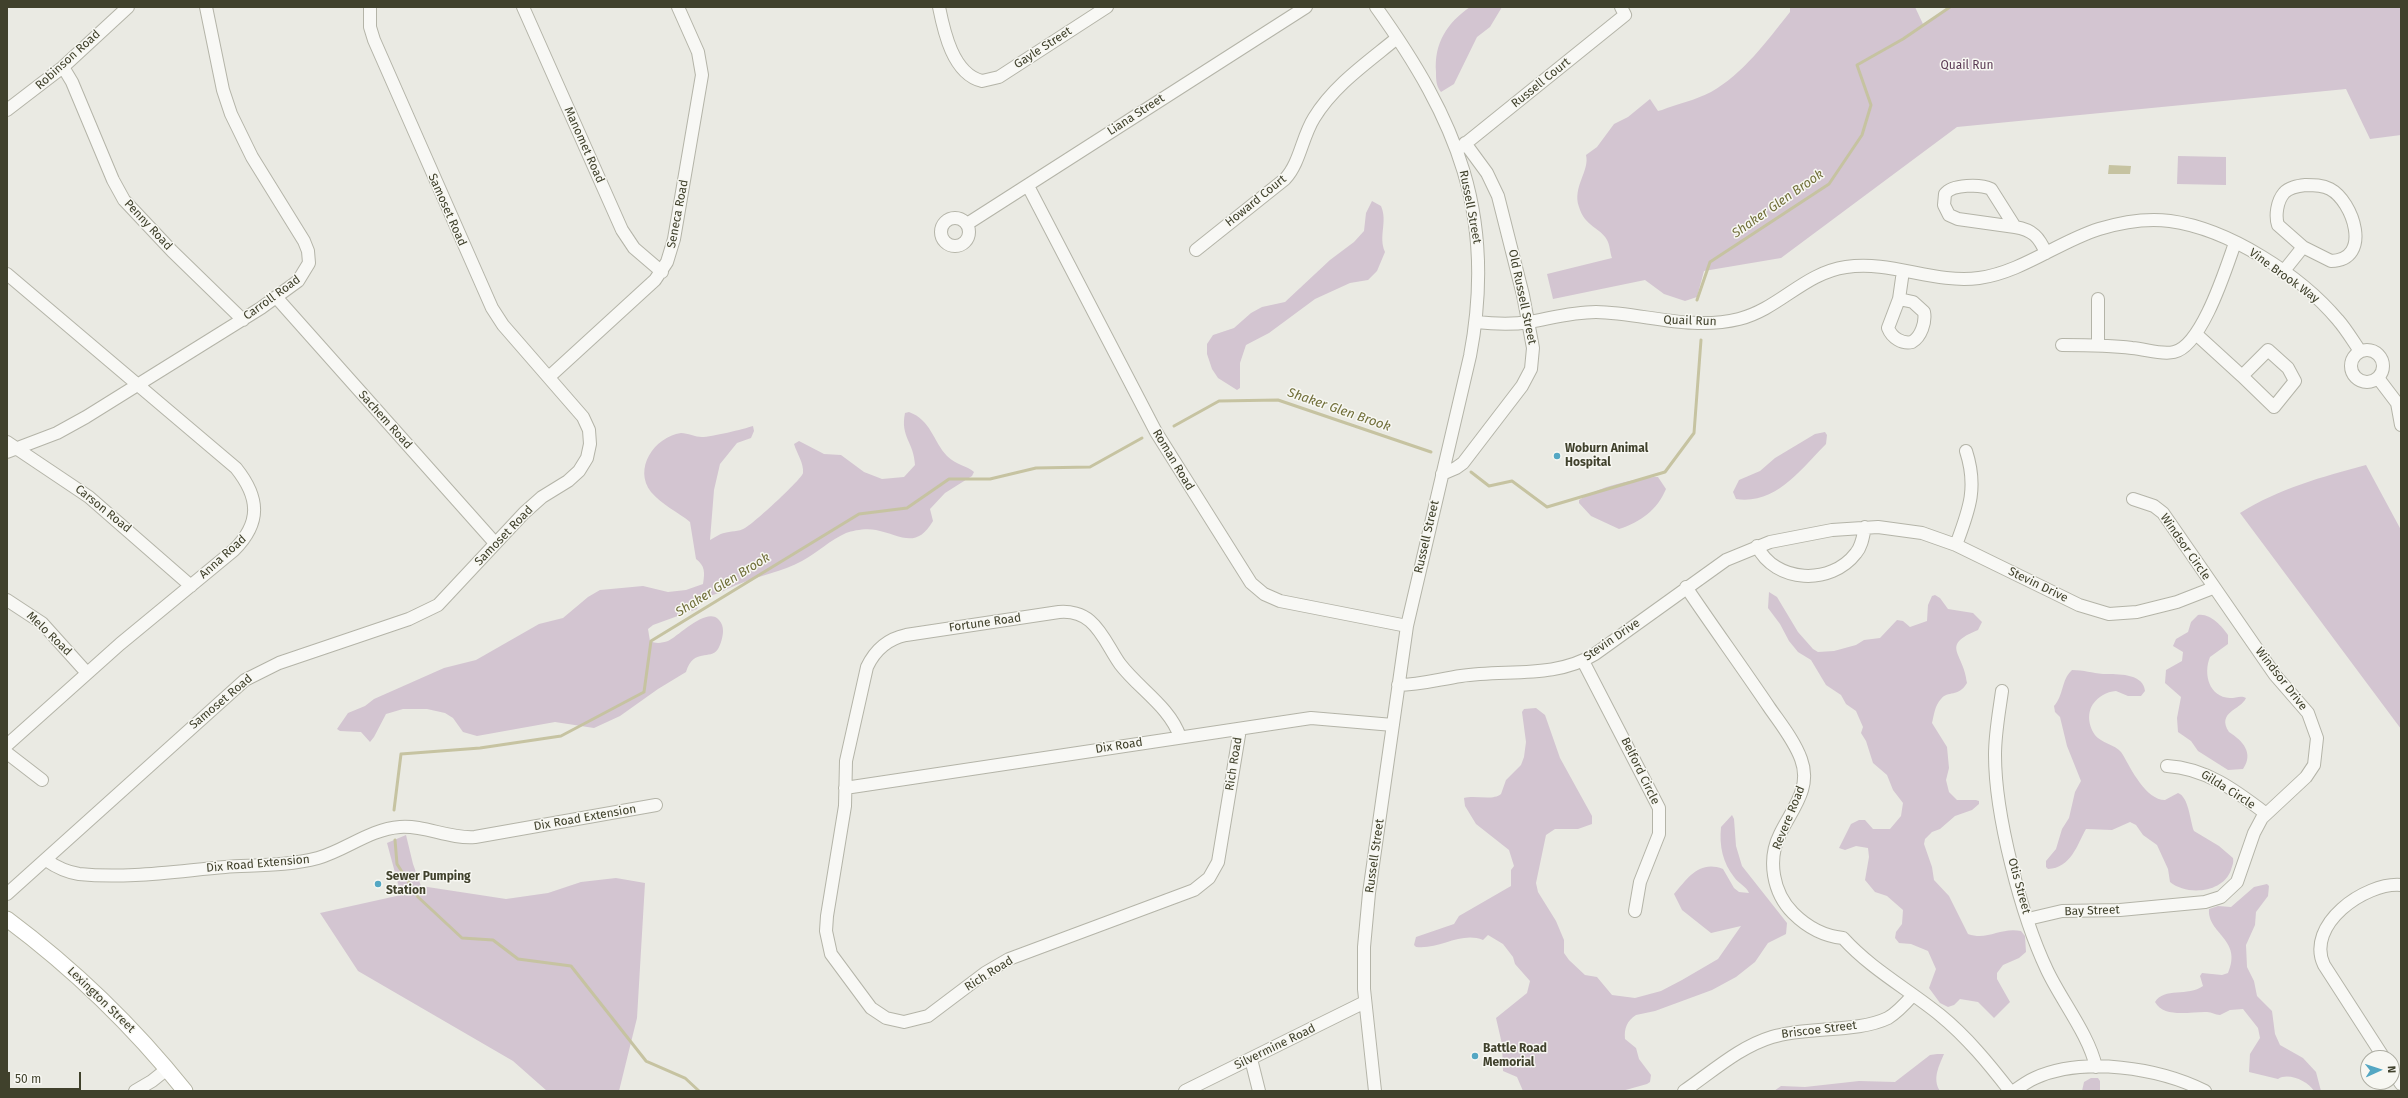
<!DOCTYPE html>
<html>
<head>
<meta charset="utf-8">
<style>
	body { margin:0 }
	#map { position:relative; width:2408px; height:1098px; overflow:hidden; background:#eaeae3; font-family:"Fira Sans",sans-serif }
	canvas { display:block }
	.frame { position:absolute; inset:0; border:8px solid #40412c; pointer-events:none }
	.north { position:absolute; left:2360px; top:1050px; width:40px; height:40px; box-sizing:border-box; background:#f7f7f2; border:1px solid #aeaea3; border-radius:50%; rotate:87deg; font-size:11px; font-weight:700; line-height:16px; text-align:center; color:#40412c }
	.north::after { content:''; display:block; margin:auto; width:14px; height:18px; background:#54a7c3; clip-path:polygon(50% 0,100% 100%,50% 72%,0 100%) }
	.scale { position:absolute; left:8px; top:1072px; width:73px; height:18px; box-sizing:border-box; border:2px solid #40412c; border-top:0; padding-left:5px; font-size:12px; line-height:14px; white-space:nowrap; color:#40412c; -webkit-text-stroke:3px #f7f7f2; paint-order:stroke }
</style>
</head>
<body>
<div id="map">
<canvas width="2408" height="1098"></canvas>
<div class="frame"></div>
<div class="north">N</div>
<div class="scale">50 m</div>
</div>
<script>
const g = document.querySelector('canvas').getContext('2d');
g.lineJoin = 'round';
function fillPath(path, color) {
  g.fillStyle = color;
  g.fill(path, 'evenodd');
}
function stroke(path, color, width, dash) {
  g.strokeStyle = color;
  g.lineWidth = width;
  g.lineCap = dash ? 'butt' : 'round';
  g.setLineDash(dash || []);
  g.stroke(path);
}
function label(font, color, halo, rows, align = 'center') {
  g.font = font + ' "Fira Sans",sans-serif';
  g.lineWidth = 3;
  g.setLineDash([]);
  g.textBaseline = 'middle';
  g.strokeStyle = halo;
  g.fillStyle = color;
  for (const [text, x, y, turn = 0] of rows) {
    g.save();
    g.translate(x, y);
    g.rotate((+turn || 0) * Math.PI / 180);
    g.textAlign = isNaN(turn) ? turn : align;
    if (halo) g.strokeText(text, 0, 0);
    g.fillText(text, 0, 0);
    g.restore();
  }
}
const green = new Path2D(`
	M 1470,7 L 1502,7 L 1490,27 L 1477,37 L 1454,84 L 1441,92 C 1436,86 1436,79 1436,72 C 1434,43 1447,23 1470,7 Z
	M 1790,7 L 1915,7 L 1923,24 L 1950,7 L 2401,7 L 2401,135 L 2370,139 L 2346,89 L 1957,127 L 1781,258 L 1704,271 L 1697,297 L 1685,301 L 1664,294 L 1645,280 L 1553,299 L 1547,274 L 1612,258 C 1610,253 1610,245 1607,240 C 1601,228 1585,227 1579,207 C 1572,187 1590,171 1586,155 L 1597,147 L 1614,124 L 1628,117 L 1650,99 L 1658,111 L 1662,110 C 1677,104 1696,100 1711,92 C 1743,74 1767,41 1790,12 Z
	M 2178,156 L 2226,157 L 2226,185 L 2177,184 Z
	M 1372,201 L 1381,206 C 1388,222 1378,236 1385,252 L 1377,271 L 1368,280 L 1350,283 L 1315,299 L 1269,333 L 1246,345 L 1240,363 L 1240,388 L 1237,390 L 1218,378 L 1212,369 L 1207,354 L 1207,344 L 1213,335 L 1234,328 L 1251,313 L 1262,307 L 1285,302 L 1330,260 L 1354,242 L 1364,231 L 1366,213 Z
	M 909,412 C 931,420 933,441 947,456 C 956,465 968,466 974,472 L 972,476 L 945,493 L 930,509 L 933,521 C 916,550 901,535 876,530 C 867,528 854,530 846,533 C 830,540 817,553 802,561 C 782,572 760,575 739,584 C 723,590 722,594 703,597 L 697,609 L 653,625 L 648,629 L 650,641 C 656,644 662,643 668,641 C 679,636 707,606 719,620 C 722,623 723,627 723,631 C 723,636 721,644 718,649 C 710,661 694,647 686,672 L 658,689 L 620,716 L 594,728 L 555,722 L 477,736 L 463,732 L 453,718 L 445,713 L 427,709 L 403,709 L 386,714 L 374,737 L 370,742 L 361,732 L 340,731 L 337,729 L 348,713 L 365,706 L 374,699 L 444,668 L 476,660 L 539,624 L 563,618 L 588,597 L 600,590 L 643,586 L 668,592 L 686,590 L 703,584 C 705,572 705,566 696,559 L 690,522 C 678,512 662,505 651,492 C 633,469 654,437 681,433 C 688,433 695,437 702,437 C 711,437 744,429 753,426 L 754,431 L 751,438 L 737,443 L 720,464 L 714,490 L 710,540 C 714,538 719,534 724,533 C 730,531 739,532 745,528 C 753,524 802,479 803,473 C 804,463 797,454 794,444 L 799,441 L 824,454 L 841,455 L 864,472 L 882,479 L 904,477 L 915,465 C 914,442 900,437 905,413 Z
	M 1825,432 L 1827,435 L 1826,444 C 1801,469 1776,505 1736,499 L 1733,492 L 1739,480 L 1760,471 L 1775,458 L 1815,434 Z
	M 2366,465 L 2401,530 L 2401,729 L 2240,513 C 2280,488 2322,477 2366,465 Z
	M 1654,477 L 1658,477 L 1666,489 C 1657,510 1641,522 1619,529 L 1591,516 L 1579,503 L 1579,500 C 1601,486 1629,480 1654,477 Z
	M 1769,592 L 1777,597 L 1798,632 L 1813,649 L 1818,652 L 1834,651 L 1856,645 L 1864,640 L 1880,638 L 1897,620 L 1903,621 L 1910,627 L 1927,621 L 1928,605 L 1932,596 L 1935,595 L 1940,598 L 1948,609 L 1973,613 L 1982,622 L 1978,630 C 1939,646 1964,652 1967,683 C 1958,698 1948,690 1941,699 C 1935,705 1934,715 1932,723 L 1947,747 L 1949,768 L 1946,780 L 1949,792 L 1957,800 L 1976,800 L 1979,801 L 1979,804 L 1972,810 L 1955,816 L 1940,829 L 1932,832 L 1925,839 L 1924,844 L 1932,867 L 1934,880 L 1949,896 L 1968,934 C 1988,941 2000,927 2021,931 L 2025,936 L 2026,952 L 2019,958 L 2003,965 L 1997,973 L 1997,979 L 2010,1002 L 1994,1018 L 1978,1002 L 1960,999 L 1954,1005 L 1948,1007 L 1940,1003 L 1929,988 L 1936,969 L 1928,951 L 1911,944 L 1899,943 L 1895,938 L 1896,932 L 1902,924 L 1903,910 L 1887,896 L 1875,892 L 1865,880 L 1869,857 L 1868,848 L 1856,846 L 1845,850 L 1839,848 L 1851,824 L 1859,820 L 1865,820 L 1873,829 L 1890,829 L 1901,816 L 1903,803 L 1893,790 L 1887,775 L 1873,763 L 1866,741 L 1861,733 L 1863,727 L 1856,711 L 1846,704 L 1841,695 L 1826,685 L 1811,660 L 1798,652 L 1789,641 L 1780,624 L 1768,608 Z
	M 2198,615 C 2210,613 2222,626 2228,635 L 2228,644 L 2210,657 C 2203,674 2209,697 2230,698 C 2236,698 2241,695 2246,698 C 2241,710 2216,712 2229,732 C 2243,741 2254,753 2243,769 L 2228,770 L 2198,751 L 2191,741 L 2178,732 L 2177,718 L 2181,697 L 2165,683 L 2166,670 L 2182,661 L 2183,652 L 2173,646 L 2176,639 L 2188,632 L 2191,622 Z
	M 2072,670 C 2084,670 2092,673 2103,674 C 2116,674 2144,673 2145,691 L 2141,696 L 2128,696 L 2116,691 C 2106,692 2099,696 2093,704 C 2086,714 2089,730 2098,738 C 2105,744 2119,746 2123,755 C 2131,769 2146,800 2165,800 L 2178,793 C 2189,797 2190,821 2194,831 L 2219,846 L 2233,858 C 2234,863 2232,866 2231,870 C 2223,893 2187,896 2170,882 L 2168,869 L 2157,845 L 2143,835 L 2136,825 L 2130,822 L 2112,830 L 2086,829 C 2077,845 2071,868 2048,869 L 2046,867 L 2046,861 L 2056,849 L 2062,829 L 2069,818 L 2075,792 L 2081,781 L 2067,746 L 2060,717 L 2055,712 L 2054,706 C 2064,695 2061,680 2072,670 Z
	M 1536,708 L 1545,715 L 1560,758 L 1592,816 L 1592,824 L 1578,829 L 1555,829 L 1546,835 L 1536,883 L 1538,892 L 1556,921 L 1564,940 L 1564,953 L 1569,960 L 1585,975 L 1597,977 L 1612,995 L 1635,998 L 1661,991 L 1682,980 L 1718,959 L 1741,926 L 1711,933 L 1682,910 L 1674,894 C 1688,878 1699,860 1723,869 L 1734,888 L 1739,892 L 1749,893 C 1746,886 1739,884 1734,877 C 1723,863 1719,846 1721,827 L 1732,815 L 1734,819 L 1736,846 L 1742,866 L 1787,923 L 1786,934 L 1768,943 L 1755,962 L 1736,977 L 1712,990 L 1655,1011 L 1636,1015 C 1627,1021 1624,1028 1625,1039 L 1636,1048 L 1639,1059 L 1651,1075 L 1650,1082 L 1647,1084 L 1622,1091 L 1523,1091 L 1517,1077 L 1503,1071 L 1502,1044 L 1496,1018 L 1527,993 L 1530,981 L 1515,964 L 1513,957 L 1503,944 L 1488,935 L 1483,940 C 1461,931 1439,950 1416,947 L 1414,945 L 1416,937 L 1454,924 L 1459,916 L 1511,886 L 1511,870 L 1514,866 L 1509,850 L 1476,824 L 1465,806 L 1464,798 C 1475,795 1493,801 1501,794 L 1506,780 L 1521,765 L 1524,757 L 1526,742 L 1522,712 L 1524,709 Z
	M 406,835 L 413,864 L 421,886 L 506,899 L 548,893 L 581,882 L 616,878 L 645,883 L 637,1018 L 619,1091 L 547,1091 L 513,1061 L 358,971 L 320,913 L 401,895 L 387,843 Z
	M 2267,884 L 2269,886 L 2268,896 L 2256,912 L 2255,925 L 2246,945 L 2247,967 L 2254,981 L 2257,996 L 2272,1011 L 2275,1034 L 2280,1045 L 2303,1058 L 2316,1072 L 2321,1091 L 2314,1091 C 2308,1081 2288,1072 2278,1079 L 2249,1072 L 2250,1054 L 2260,1038 L 2258,1028 L 2243,1009 L 2230,1010 L 2220,1015 C 2215,1015 2212,1012 2207,1012 C 2193,1011 2164,1019 2155,1002 C 2164,987 2188,997 2203,986 L 2200,976 L 2202,973 L 2222,975 L 2228,973 C 2243,939 2207,934 2209,909 L 2218,906 L 2231,907 L 2254,887 Z
	M 1937,1054 L 1944,1054 C 1939,1066 1932,1079 1940,1091 L 1774,1091 L 1781,1086 L 1805,1087 L 1859,1081 L 1895,1082 L 1930,1055 Z
	M 2091,1078 L 2098,1078 L 2100,1081 L 2100,1091 L 2082,1091 L 2084,1082 Z`);
const water = new Path2D(`
	M 2109,165 L 2131,166 L 2130,174 L 2108,174 Z`);
const stream = new Path2D(`
	M 1697,300 L 1710,262 L 1829,184 L 1862,135 L 1871,105 L 1857,65 L 1903,39 L 1950,7
	M 1174,426 L 1219,401 L 1278,400 L 1431,452
	M 1471,472 L 1489,486 L 1512,481 L 1547,507 L 1665,472 L 1694,433 L 1701,340
	M 394,810 L 401,754 L 480,748 L 561,736 L 644,692 L 651,641 L 859,514 L 907,508 L 949,479 L 990,479 L 1036,468 L 1090,467 L 1142,438
	M 395,840 L 397,864 L 418,897 L 462,938 L 493,940 L 518,959 L 571,966 L 646,1061 L 685,1078 L 699,1091`);
const minor = new Path2D(`
	M 523,7 L 622,230 L 634,248 L 662,272
	M 939,7 C 944,32 953,74 982,81 L 999,77 L 1107,7
	M 63,67 L 72,82 L 113,180 L 124,200 L 172,251 L 243,320
	M 7,110 L 63,67 L 128,7
	M 1460,148 L 1625,15 L 1621,7
	M 1028,186 L 1156,432 L 1251,583 L 1264,594 L 1280,601 L 1407,626
	M941 232a14 14 0 1 1 28 0a14 14 0 1 1-28 0Z
	M 967,224 L 1306,7
	M 2015,227 L 1958,219 L 1949,215 L 1944,205 L 1945,194 C 1952,184 1981,184 1991,189 L 2015,227 C 2033,230 2039,237 2046,253
	M 1196,250 L 1285,179 C 1300,163 1302,137 1314,118 C 1334,85 1368,62 1397,38
	M 2283,272 L 2303,247 L 2331,261 C 2373,260 2353,201 2330,189 C 2322,185 2314,185 2306,185 C 2298,186 2289,187 2284,193 C 2277,201 2275,216 2278,225 L 2303,247
	M 7,274 L 236,468 C 260,498 261,523 234,550 L 120,644 L 7,745
	M 276,297 L 495,543
	M 1899,299 L 1913,302 L 1924,312 C 1926,322 1921,337 1912,342 C 1902,344 1892,338 1888,328 L 1899,299 L 1903,271
	M 1476,322 C 1494,324 1511,325 1529,322 C 1552,318 1572,312 1596,312 C 1644,313 1690,331 1739,319 C 1779,309 1804,273 1846,267 C 1891,260 1934,284 1979,278 C 2022,272 2058,242 2099,229 C 2122,222 2147,218 2170,221 C 2229,229 2300,275 2338,320 C 2346,329 2353,341 2360,351
	M 2196,334 L 2242,376 L 2268,350 L 2288,368 L 2295,381 L 2274,407 L 2242,376
	M 2062,345 C 2085,345 2109,345 2132,348 C 2146,349 2161,355 2174,352 C 2202,346 2226,268 2235,243
	M 2098,345 L 2098,299
	M2351 366a16 16 0 1 1 32 0a16 16 0 1 1-32 0Z
	M 549,377 L 655,280 L 667,262 L 674,239 L 702,75 L 698,52 L 678,7
	M 2378,378 L 2397,403 L 2401,425
	M 7,442 L 89,497 L 191,586
	M 7,452 L 57,433 L 86,417 L 261,308 L 298,281 L 309,263 L 308,251 L 304,241 L 252,157 L 231,114 L 223,90 L 206,7
	M 1442,474 L 1456,468 L 1463,463 L 1522,386 L 1531,369 L 1533,348 L 1523,295 L 1498,196 L 1487,173 L 1465,143
	M 1956,545 C 1969,510 1978,488 1966,451
	M 1757,546 C 1775,583 1831,586 1856,553 C 1862,546 1863,536 1865,527
	M 1686,587 C 1713,627 1742,667 1769,707 C 1780,723 1794,740 1801,759 C 1812,788 1792,809 1780,834 C 1767,860 1773,893 1793,913 C 1807,927 1823,936 1843,938 C 1871,969 1908,989 1940,1015 C 1967,1037 1989,1064 2010,1091
	M 7,600 L 42,623 L 87,673
	M 1583,661 L 1659,808 L 1659,834 L 1640,882 L 1635,911
	M 1398,685 C 1420,685 1440,679 1461,676 C 1506,669 1555,679 1595,654 L 1726,560 L 1770,542 L 1832,530 L 1878,527 L 1922,533 L 1956,545 L 2079,605 L 2109,614 L 2137,612 L 2177,602 L 2213,588
	M 2002,691 C 1999,713 1995,733 1995,755 C 1995,815 2021,915 2047,970 C 2061,1000 2089,1035 2096,1067
	M 1180,737 C 1170,707 1139,689 1120,664 C 1110,650 1103,632 1090,621 C 1082,614 1070,611 1059,612 L 906,635 C 887,639 875,650 867,667 L 846,761 L 845,806 L 827,916 L 826,931 L 831,954 L 871,1008 L 886,1018 L 904,1022 L 928,1016 L 985,973 L 1009,959 L 1194,890 L 1209,878 L 1218,862 L 1240,729
	M 7,753 L 42,780
	M 2167,766 C 2205,768 2235,790 2265,813
	M 845,788 L 1311,718 L 1393,725
	M 46,860 C 56,867 66,872 79,874 C 127,879 177,871 225,867 C 255,865 288,866 318,858 C 346,850 370,829 400,827 C 425,825 449,839 475,837 L 656,805
	M 7,894 L 245,680 L 279,663 L 409,619 L 438,605 L 524,513 L 542,497 L 568,481 L 579,471 L 587,458 L 590,444 L 589,430 L 583,417 L 503,325 L 492,308 L 374,40 L 370,27 L 370,7
	M 2028,919 L 2062,911 L 2120,910 L 2205,902 L 2221,897 L 2237,882 L 2254,833 L 2262,818 L 2306,777 L 2314,765 L 2317,738 L 2308,713 L 2275,675 L 2163,513 L 2154,506 L 2133,499
	M 2384,1058 L 2324,965 C 2305,925 2365,882 2401,885
	M 1251,1059 L 1259,1091
	M 2392,1070 L 2401,1084
	M 135,1091 L 152,1081 L 167,1069
	M 1185,1091 L 1365,1002
	M 1375,1091 L 1364,989 L 1364,947 L 1369,893 L 1407,626 L 1470,356 C 1497,215 1457,120 1376,7
	M 1684,1091 C 1712,1072 1739,1047 1772,1037 C 1807,1026 1857,1033 1888,1018 C 1898,1012 1905,1004 1913,995
	M 2014,1091 C 2021,1086 2028,1081 2035,1078 C 2084,1056 2159,1068 2205,1091`);
const major = new Path2D(`
	M 7,919 C 74,969 133,1026 185,1091`);
const markers = [
	[1557,456,4,"#54a7c3"],
	[378,884,4,"#54a7c3"],
	[1475,1056,4,"#54a7c3"]
];
const streetNames = [
	["Gayle Street",1043,48,-33],
	["Robinson Road",68,60,-42],
	["Russell Court",1541,83,-39],
	["Liana Street",1136,115,-33],
	["Manomet Road",584,145,66],
	["Howard Court",1256,201,-39],
	["Russell Street",1470,207,79],
	["Samoset Road",447,210,66],
	["Seneca Road",678,214,-79],
	["Penny Road",148,225,47],
	["Vine Brook Way",2284,276,36],
	["Old Russell Street",1522,297,78],
	["Carroll Road",272,298,-36],
	["Quail Run",1690,321,2],
	["Sachem Road",385,420,48],
	["Roman Road",1173,460,59],
	["Carson Road",103,509,39],
	["Samoset Road",504,536,-46],
	["Russell Street",1427,537,-77],
	["Windsor Circle",2185,547,55],
	["Anna Road",223,557,-42],
	["Stevin Drive",2038,585,26],
	["Fortune Road",985,623,-8],
	["Melo Road",49,634,44],
	["Stevin Drive",1612,640,-34],
	["Windsor Drive",2281,679,52],
	["Samoset Road",221,702,-40],
	["Dix Road",1119,746,-9],
	["Rich Road",1234,764,-81],
	["Belford Circle",1640,771,64],
	["Gilda Circle",2228,790,32],
	["Dix Road Extension",585,818,-10],
	["Revere Road",1789,818,-68],
	["Russell Street",1375,856,-82],
	["Dix Road Extension",258,864,-5],
	["Otis Street",2019,886,75],
	["Bay Street",2092,911,-2],
	["Rich Road",989,974,-32],
	["Lexington Street",101,1000,44],
	["Briscoe Street",1819,1030,-7],
	["Silvermine Road",1275,1047,-26]
];
const parkNames = [
	["Quail Run",1967,66]
];
const poiNames = [
	["Woburn Animal",1565,449],
	["Hospital",1565,463],
	["Sewer Pumping",386,877],
	["Station",386,891],
	["Battle Road",1483,1049],
	["Memorial",1483,1063]
];
const waterNames = [
	["Shaker Glen Brook",1778,204,-35],
	["Shaker Glen Brook",1339,410,19],
	["Shaker Glen Brook",723,585,-32]
];
fillPath(green, '#d3c5d1');
fillPath(water, '#c6c3a1');
stroke(stream, '#c6c3a1', 3);
stroke(minor, '#b4b4a8', 14);
stroke(major, '#b4b4a3', 17);
stroke(minor, '#f8f8f5', 12);
stroke(major, '#fff', 15);
for (const [x, y, r, color] of markers) {
  const dot = new Path2D();
  dot.arc(x, y, r, 0, 2 * Math.PI);
  g.fillStyle = color;
  g.fill(dot);
  stroke(dot, '#f7f7f2', 1.5);
}
label('12px', '#40412c', '#f7f7f2', streetNames);
label('12px', '#5b3b54', '#f7f7f2', parkNames);
label('bold 12px', '#40412c', '#f7f7f2', poiNames, 'left');
label('italic 13px', '#716f3a', '#f7f7f2', waterNames);
</script>
</body>
</html>
